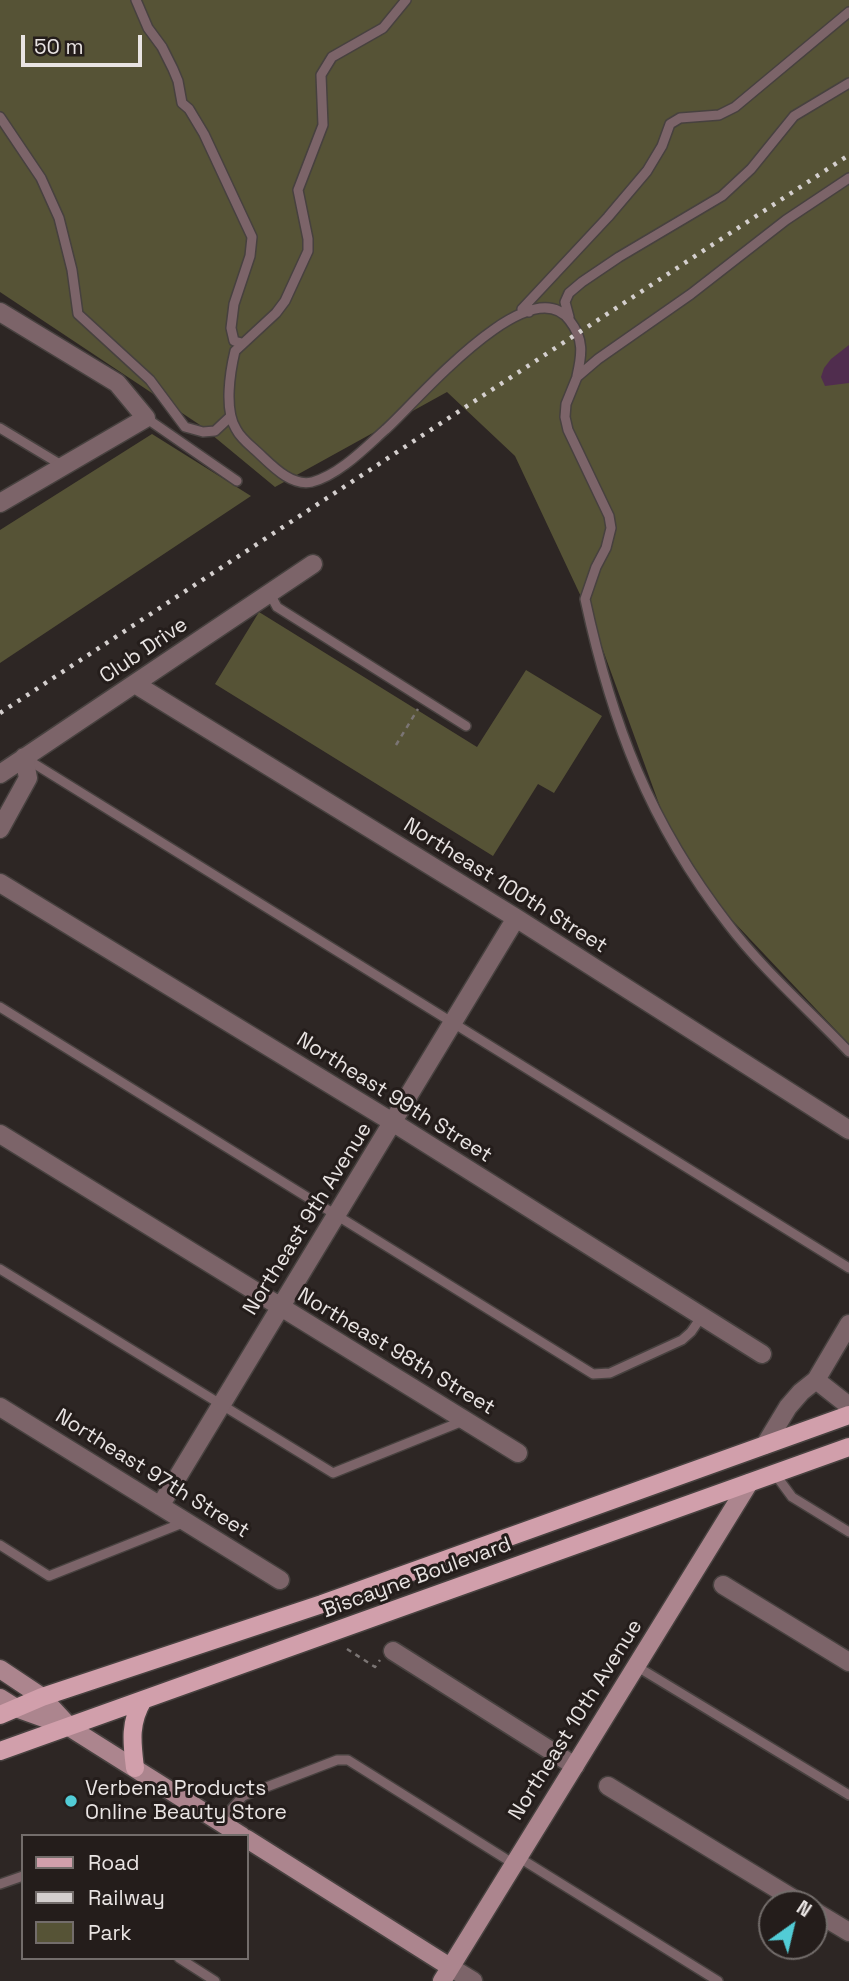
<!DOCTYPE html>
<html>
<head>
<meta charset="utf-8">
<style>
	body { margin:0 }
	#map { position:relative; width:849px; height:1981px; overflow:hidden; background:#2d2624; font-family:"Space Grotesk",sans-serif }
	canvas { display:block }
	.legend { position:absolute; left:21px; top:1834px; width:228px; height:126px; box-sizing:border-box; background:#241d1b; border:2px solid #736d6b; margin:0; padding:9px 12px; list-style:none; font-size:21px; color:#e9e4e3 }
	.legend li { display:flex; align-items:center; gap:14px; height:35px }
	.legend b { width:35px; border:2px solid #736d6b }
	.north { position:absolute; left:758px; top:1890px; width:70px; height:70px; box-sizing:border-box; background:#241d1b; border:2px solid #736d6b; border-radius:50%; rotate:34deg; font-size:19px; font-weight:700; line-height:28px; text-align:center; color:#e9e4e3 }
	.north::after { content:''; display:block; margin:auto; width:24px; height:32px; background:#52ccd6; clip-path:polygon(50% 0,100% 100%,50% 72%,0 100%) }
	.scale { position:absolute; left:21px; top:35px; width:121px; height:32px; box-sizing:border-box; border:4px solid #e9e4e3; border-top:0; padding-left:9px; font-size:21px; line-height:24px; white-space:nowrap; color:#e9e4e3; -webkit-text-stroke:5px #241d1b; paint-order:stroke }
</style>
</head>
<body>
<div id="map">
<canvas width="849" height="1981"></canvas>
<ul class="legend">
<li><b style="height:9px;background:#d19fab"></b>Road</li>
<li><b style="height:9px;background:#d4cfce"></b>Railway</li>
<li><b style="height:19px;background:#565336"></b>Park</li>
</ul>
<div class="north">N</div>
<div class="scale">50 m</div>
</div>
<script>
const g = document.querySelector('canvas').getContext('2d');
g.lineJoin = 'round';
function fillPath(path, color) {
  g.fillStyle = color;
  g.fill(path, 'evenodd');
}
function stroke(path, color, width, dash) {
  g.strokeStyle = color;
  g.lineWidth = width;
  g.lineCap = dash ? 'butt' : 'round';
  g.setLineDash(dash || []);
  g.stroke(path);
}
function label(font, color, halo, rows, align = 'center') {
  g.font = font + ' "Space Grotesk",sans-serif';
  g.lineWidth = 6;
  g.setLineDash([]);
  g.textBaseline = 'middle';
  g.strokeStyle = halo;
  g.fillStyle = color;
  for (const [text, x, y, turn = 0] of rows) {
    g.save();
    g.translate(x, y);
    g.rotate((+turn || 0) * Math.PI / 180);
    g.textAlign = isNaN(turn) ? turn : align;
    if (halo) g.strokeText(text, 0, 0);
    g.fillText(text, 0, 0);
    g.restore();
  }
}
const green = new Path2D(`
	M 0,0 L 849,0 L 849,1044 L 682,867 L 592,620 L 515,456 L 447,392 L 275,487 L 200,425 L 0,292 Z
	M 152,434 L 251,496 L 0,663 L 0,530 Z
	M 259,612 L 477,747 L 526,670 L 602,716 L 554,793 L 538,784 L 493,856 L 215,684 Z`);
const water = new Path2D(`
	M 849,345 L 849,383 L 825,386 L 821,377 L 824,368 L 831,359 Z`);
const path = new Path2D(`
	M 396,745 L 418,709
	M 347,1649 L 375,1667 L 380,1660`);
const lane = new Path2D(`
	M 136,0 L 148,28 L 162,47 L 173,69 L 178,81 L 182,103 L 189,109 L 204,134 L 252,237 L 250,256 L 234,304 L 231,328 L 234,341 L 242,343
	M 406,0 L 383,28 L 332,57 L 321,75 L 323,125 L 298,190 L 308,239 L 308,251 L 285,301 L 276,313 L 235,351 C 230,372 224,410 236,429 C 240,437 247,443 254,449 C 269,462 289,487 312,482 C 339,475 365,448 385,430 C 413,406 530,265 570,321 C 584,339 582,354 577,376
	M 0,117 L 41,178 L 59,218 L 72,270 L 78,314 L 150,380 L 185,427 L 203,432 L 215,431 L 231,416
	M 849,178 L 786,220 L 691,294 L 598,359 L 577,377 L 566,404 L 565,417 L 568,430 L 609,516 L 611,528 L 606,548 L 596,567 L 585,599 C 612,724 649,822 728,924 C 762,969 810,1011 849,1052
	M 529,312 L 522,309 L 608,217 L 647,171 L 662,146 L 670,124 L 680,118 L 719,115 L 735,107 L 849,12
	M 569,317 L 565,302 L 569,293 L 582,282 L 619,257 L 722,196 L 751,169 L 794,116 L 849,83
	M 146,418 L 237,481
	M 0,428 L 63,466
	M 270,594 L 277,607 L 466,726
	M 25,758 L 849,1268
	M 0,1007 L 593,1374 L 610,1373 L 682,1340 L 691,1332 L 702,1316
	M 0,1269 L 333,1473 L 463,1421
	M 775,1474 L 792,1497 L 849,1532
	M 0,1545 L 49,1576 L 185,1522
	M 636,1666 L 849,1795
	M 220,1822 L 243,1796 L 337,1760 L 348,1760 L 514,1864
	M 518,1857 L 718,1981
	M 0,1884 L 23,1876
	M 179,1958 L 215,1981`);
const street = new Path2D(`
	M 0,312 L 117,383 L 146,418 L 0,503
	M 135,684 L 516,918 L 849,1130
	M 0,774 L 313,564
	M 0,829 L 28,778 L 24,757
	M 0,883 L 394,1123 L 762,1354
	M 0,1134 L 518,1453
	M 816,1380 L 849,1406
	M 0,1407 L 280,1580
	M 765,1445 L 788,1407 L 801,1392 L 816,1380 L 849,1324
	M 160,1506 L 516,918
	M 723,1585 L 849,1662
	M 393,1651 L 575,1766
	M 608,1786 L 802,1904
	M 814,1911 L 849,1932
	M 450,1967 L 473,1981`);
const secondary = new Path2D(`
	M 0,1669 L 42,1697 L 67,1724
	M 0,1698 L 16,1708 L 69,1727 L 242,1836
	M 247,1839 L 450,1967
	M 442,1981 L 749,1483`);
const primary = new Path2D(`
	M 0,1715 L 42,1697 L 322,1604 L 849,1415
	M 0,1751 L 849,1447
	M 135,1768 C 132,1743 129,1723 143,1700`);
const rail = new Path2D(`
	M 0,713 L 849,155`);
const markers = [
	[71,1801,7,"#52ccd6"]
];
const streetNames = [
	["Club Drive",144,651,-34],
	["Northeast 100th Street",505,886,32],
	["Northeast 99th Street",394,1098,32],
	["Northeast 9th Avenue",308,1219,-58],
	["Northeast 98th Street",396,1352,31],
	["Northeast 97th Street",152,1474,32],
	["Biscayne Boulevard",417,1578,-20],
	["Northeast 10th Avenue",576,1720,-58]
];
const poiNames = [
	["Verbena Products",85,1789],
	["Online Beauty Store",85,1813]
];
fillPath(green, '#565336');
fillPath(water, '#502d4e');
stroke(lane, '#47413f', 12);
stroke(street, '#47413f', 21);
stroke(secondary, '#47413f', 21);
stroke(primary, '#47413f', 21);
stroke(path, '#7b7574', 2.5, [5, 5]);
stroke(lane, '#7c6469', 9);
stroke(street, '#7c6469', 18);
stroke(secondary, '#ac858e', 18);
stroke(primary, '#d19fab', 18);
stroke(rail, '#d4cfce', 4.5, [3.5, 7]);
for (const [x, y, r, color] of markers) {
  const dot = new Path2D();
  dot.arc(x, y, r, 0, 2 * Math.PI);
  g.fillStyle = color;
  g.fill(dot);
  stroke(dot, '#241d1b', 2.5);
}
label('21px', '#e9e4e3', '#241d1b', streetNames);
label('21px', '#e9e4e3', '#241d1b', poiNames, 'left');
</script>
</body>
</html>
